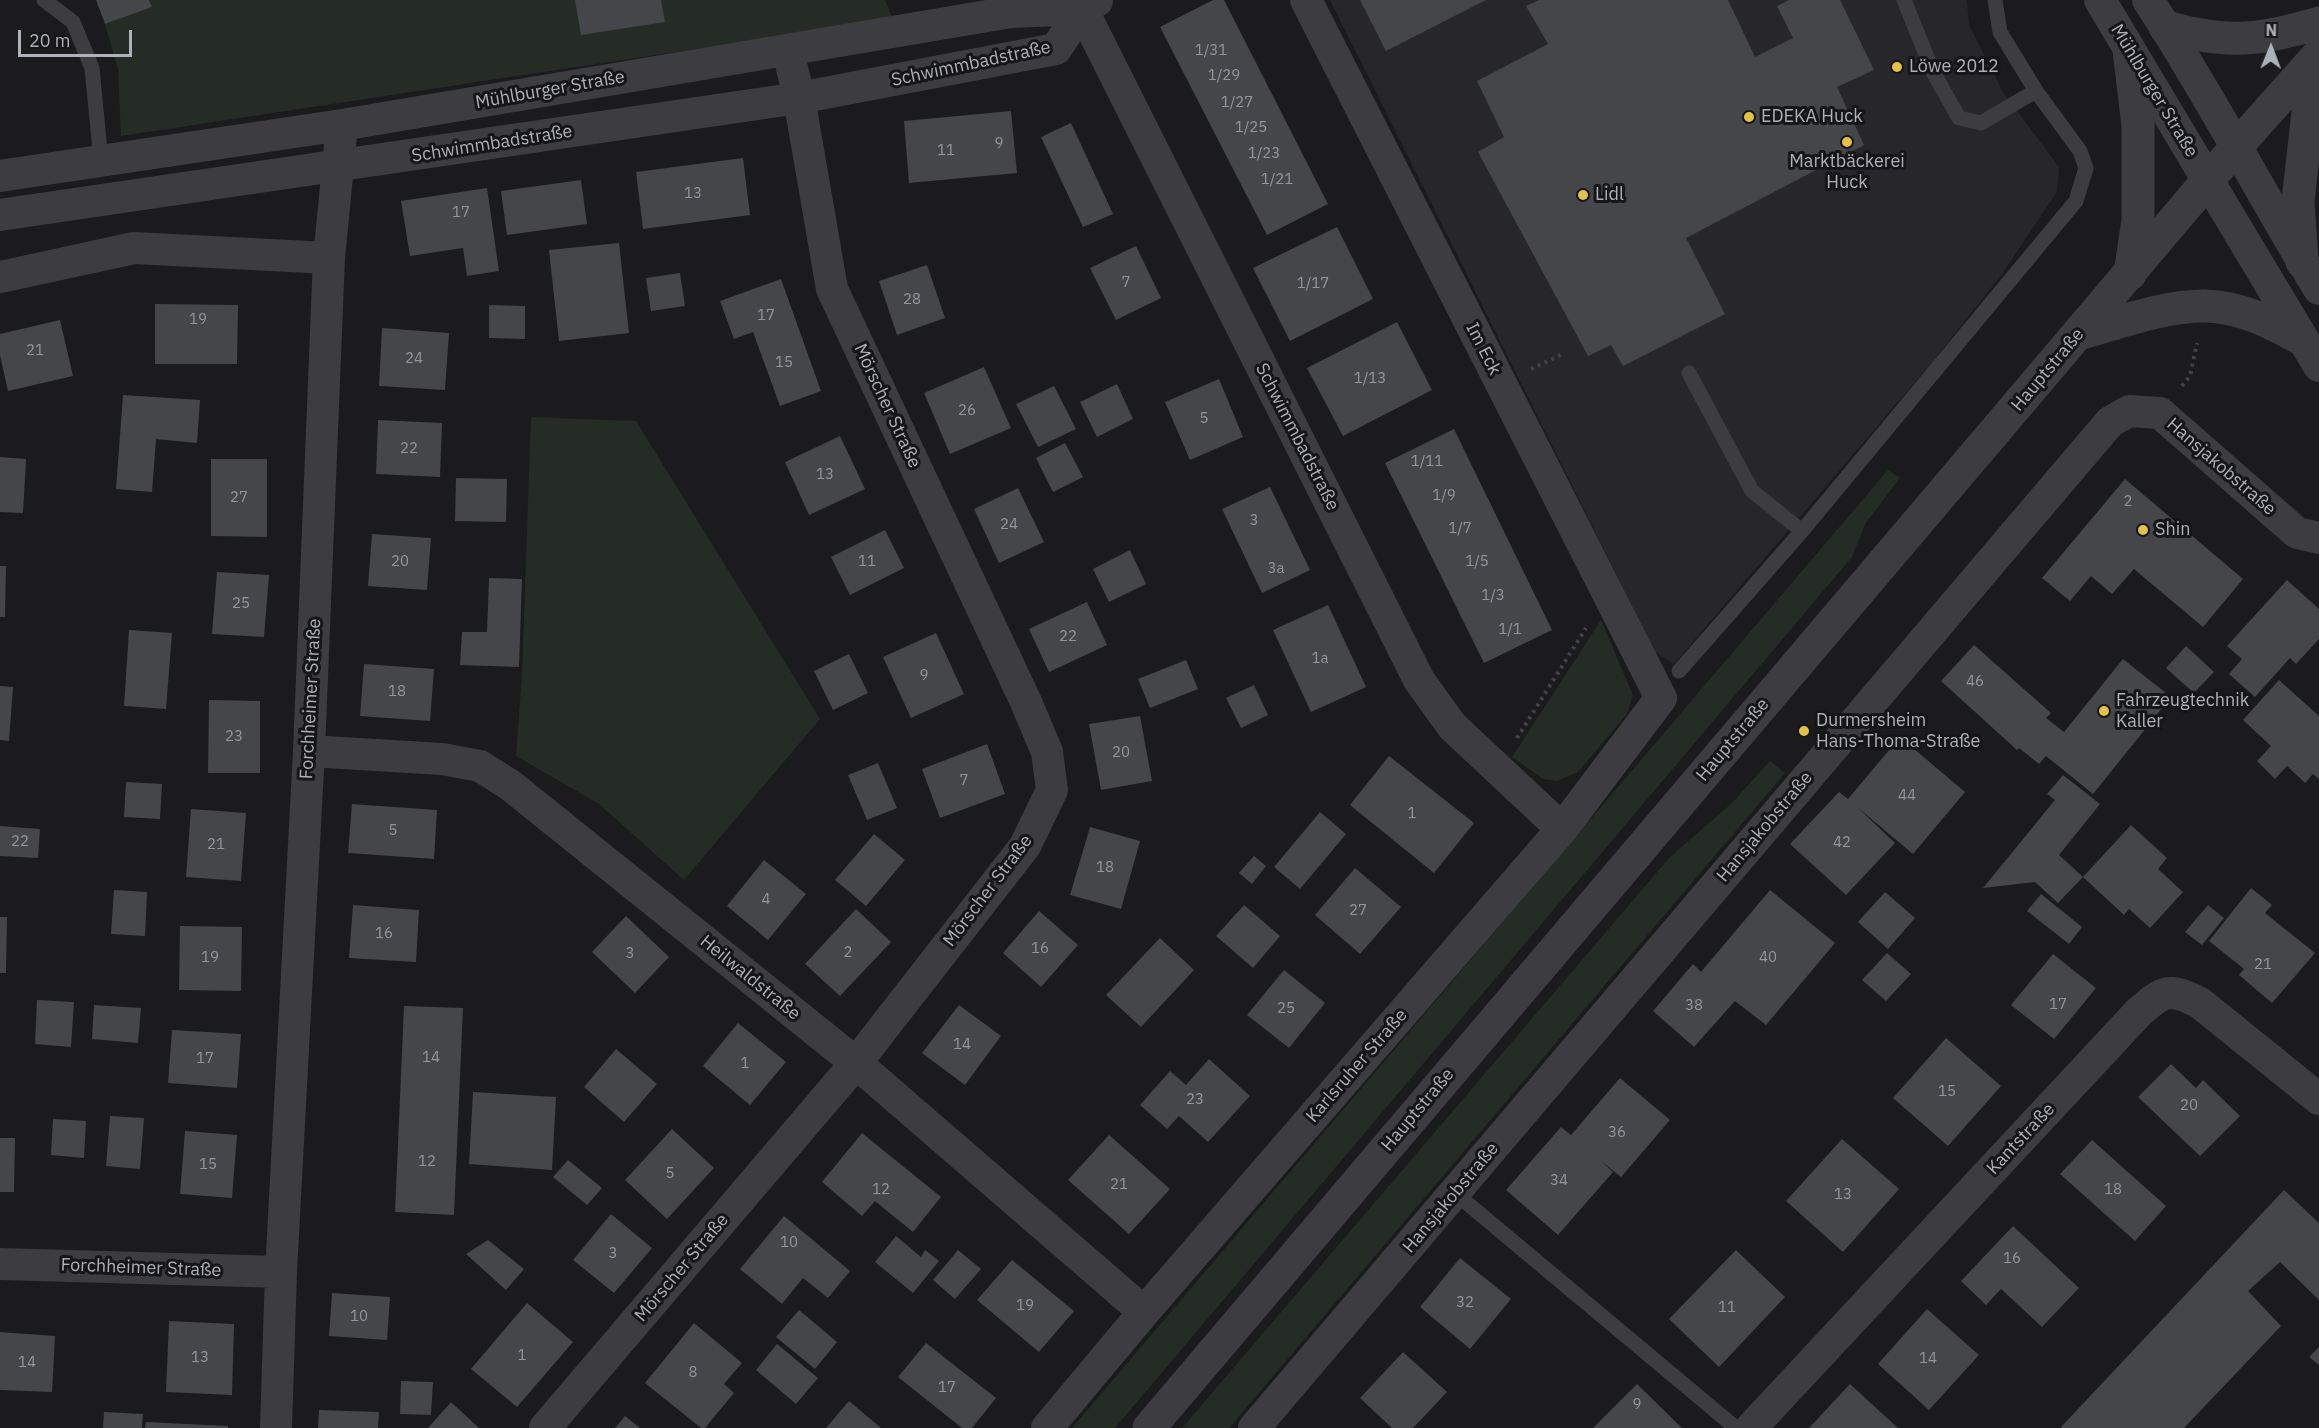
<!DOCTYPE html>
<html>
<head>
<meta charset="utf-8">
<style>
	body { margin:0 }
	#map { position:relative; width:2319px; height:1428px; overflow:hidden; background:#1b1a1c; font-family:"IBM Plex Sans",sans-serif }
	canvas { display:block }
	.north { position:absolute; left:2241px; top:18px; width:60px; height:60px; -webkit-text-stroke:4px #161517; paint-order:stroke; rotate:1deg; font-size:16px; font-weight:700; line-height:24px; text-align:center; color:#aeb1bb }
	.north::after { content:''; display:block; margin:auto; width:21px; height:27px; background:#aeb1bb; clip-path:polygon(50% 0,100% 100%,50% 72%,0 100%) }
	.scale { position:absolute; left:18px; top:30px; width:114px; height:27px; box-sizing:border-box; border:3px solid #aeb1bb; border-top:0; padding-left:8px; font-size:18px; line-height:21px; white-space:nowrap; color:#aeb1bb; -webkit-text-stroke:4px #161517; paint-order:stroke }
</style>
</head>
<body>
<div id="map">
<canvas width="2319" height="1428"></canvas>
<div class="north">N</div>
<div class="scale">20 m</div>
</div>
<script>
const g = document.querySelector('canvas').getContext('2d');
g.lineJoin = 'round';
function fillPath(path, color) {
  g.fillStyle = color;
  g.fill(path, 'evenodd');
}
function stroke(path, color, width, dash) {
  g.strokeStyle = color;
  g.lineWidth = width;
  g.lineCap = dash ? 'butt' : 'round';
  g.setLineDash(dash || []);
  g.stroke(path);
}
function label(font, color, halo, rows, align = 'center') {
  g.font = font + ' "IBM Plex Sans",sans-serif';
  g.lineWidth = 6;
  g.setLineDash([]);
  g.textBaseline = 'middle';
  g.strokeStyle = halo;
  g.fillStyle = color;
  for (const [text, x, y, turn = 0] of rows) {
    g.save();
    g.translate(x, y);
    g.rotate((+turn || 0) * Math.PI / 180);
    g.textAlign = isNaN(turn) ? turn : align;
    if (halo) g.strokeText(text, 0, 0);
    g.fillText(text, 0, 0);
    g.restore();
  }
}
const built = new Path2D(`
	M 1330,0 L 1967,0 L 1969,25 L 2003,92 L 2059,167 L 2057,192 L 2002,274 L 1933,361 L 1674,664 L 1655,652 Z`);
const green = new Path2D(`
	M 149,0 L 885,0 L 893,19 L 121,136 L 118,69 L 105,24 L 152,7 Z
	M 531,417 L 636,421 L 820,719 L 684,880 L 599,804 L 516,756 L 522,674 Z
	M 1888,470 L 1900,478 L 1865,524 L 1852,557 L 1115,1428 L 1072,1428 Z
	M 1601,620 L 1633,695 L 1627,714 L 1578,772 L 1557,781 L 1543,779 L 1512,757 Z
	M 1770,761 L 1785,773 L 1229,1428 L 1182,1428 L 1670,857 L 1732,803 Z`);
const building = new Path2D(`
	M 96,0 L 149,0 L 152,7 L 105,24 Z
	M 575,0 L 661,0 L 665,22 L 581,35 Z
	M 1213,0 L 1224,0 L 1328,204 L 1267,235 L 1160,27 Z
	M 1360,0 L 1486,0 L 1386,51 Z
	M 1539,0 L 1728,0 L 1755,57 L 1793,38 L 1777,6 L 1789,0 L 1840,0 L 1874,70 L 1837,87 L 1864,145 L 1686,238 L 1725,314 L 1623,366 L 1611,345 L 1588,356 L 1478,152 L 1504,137 L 1477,81 L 1548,44 L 1526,6 Z
	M 1011,111 L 1017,173 L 909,183 L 904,121 Z
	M 1071,123 L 1113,214 L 1083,227 L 1041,137 Z
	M 743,158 L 750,215 L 643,229 L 636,172 Z
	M 581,180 L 587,224 L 507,235 L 501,191 Z
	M 487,188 L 499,271 L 467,276 L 463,248 L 410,256 L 401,201 Z
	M 1337,227 L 1373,299 L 1290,341 L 1253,268 Z
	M 619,243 L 629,333 L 559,341 L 549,250 Z
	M 1136,246 L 1161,298 L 1116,320 L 1090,268 Z
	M 927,265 L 945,318 L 897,335 L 879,281 Z
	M 680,273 L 685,306 L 651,311 L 646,278 Z
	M 781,279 L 821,391 L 780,406 L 753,332 L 734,339 L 720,301 Z
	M 155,304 L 238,305 L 237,364 L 155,364 Z
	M 489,305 L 525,306 L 525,339 L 489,338 Z
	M 60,320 L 73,376 L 8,391 L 0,355 L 0,334 Z
	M 1397,322 L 1432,390 L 1343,436 L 1307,368 Z
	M 382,328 L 449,333 L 445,390 L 379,386 Z
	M 984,367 L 1011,428 L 950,454 L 924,393 Z
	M 1219,379 L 1243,437 L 1190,460 L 1165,402 Z
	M 1117,384 L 1133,419 L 1097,437 L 1080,402 Z
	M 1054,386 L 1076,429 L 1038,447 L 1016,404 Z
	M 123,395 L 200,400 L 197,443 L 156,439 L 152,492 L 116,489 Z
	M 378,420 L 442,423 L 440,477 L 376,474 Z
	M 1454,429 L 1552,630 L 1484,663 L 1385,463 Z
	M 840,436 L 865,489 L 809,515 L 785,462 Z
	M 1065,443 L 1083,477 L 1053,492 L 1036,458 Z
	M 0,457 L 26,459 L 23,513 L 0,512 Z
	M 211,459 L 267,459 L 267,537 L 211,536 Z
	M 456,478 L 507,479 L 506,522 L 455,521 Z
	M 2125,479 L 2243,579 L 2203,627 L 2134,569 L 2112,594 L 2091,576 L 2070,601 L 2042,578 Z
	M 1270,487 L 1310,570 L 1262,593 L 1222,509 Z
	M 1018,488 L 1044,542 L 999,563 L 974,509 Z
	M 885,530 L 904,568 L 850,595 L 831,557 Z
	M 372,534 L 431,538 L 427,590 L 368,586 Z
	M 1130,550 L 1146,584 L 1109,602 L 1093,569 Z
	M 0,566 L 6,566 L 5,617 L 0,617 Z
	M 217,572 L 269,575 L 264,637 L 212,634 Z
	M 489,578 L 522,579 L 519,667 L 460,665 L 462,632 L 487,632 Z
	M 2287,580 L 2319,609 L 2319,639 L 2296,664 L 2290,658 L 2255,697 L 2229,674 L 2242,659 L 2227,646 Z
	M 1087,602 L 1107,645 L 1049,672 L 1029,629 Z
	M 1328,605 L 1366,687 L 1311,712 L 1273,630 Z
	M 129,630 L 172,633 L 166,709 L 124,706 Z
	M 936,633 L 964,694 L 911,718 L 883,657 Z
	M 1974,645 L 2051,713 L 2046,718 L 2064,732 L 2123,659 L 2171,697 L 2093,794 L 2046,756 L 2039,764 L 2019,748 L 2017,750 L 1941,681 Z
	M 2186,646 L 2214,672 L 2194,693 L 2166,668 Z
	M 849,654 L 868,693 L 833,710 L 814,671 Z
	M 1186,660 L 1198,689 L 1150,708 L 1138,679 Z
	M 364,664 L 434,669 L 430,721 L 360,716 Z
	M 2279,680 L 2319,716 L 2319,779 L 2313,774 L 2305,783 L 2287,766 L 2275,779 L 2257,761 L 2271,746 L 2243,720 Z
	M 1254,685 L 1268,715 L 1241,728 L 1226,698 Z
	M 0,686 L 13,687 L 9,741 L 0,740 Z
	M 209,700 L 260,701 L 260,773 L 208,773 Z
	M 1140,716 L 1152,781 L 1101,790 L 1089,724 Z
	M 1900,737 L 1965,792 L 1913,854 L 1857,807 L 1895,843 L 1846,895 L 1790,844 L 1839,792 L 1848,799 Z
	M 987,744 L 1005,794 L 940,818 L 922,769 Z
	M 1389,756 L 1474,823 L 1434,873 L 1350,805 Z
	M 878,763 L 897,808 L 867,820 L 848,775 Z
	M 2063,775 L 2100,804 L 2059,855 L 2083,877 L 2058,903 L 2035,882 L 1983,888 L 2055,800 L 2047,794 Z
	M 126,782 L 162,784 L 160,819 L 124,817 Z
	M 352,804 L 437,810 L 434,859 L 348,853 Z
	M 191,809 L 246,813 L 241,881 L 186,877 Z
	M 1320,812 L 1346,834 L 1300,889 L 1274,867 Z
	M 2131,825 L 2167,858 L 2158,869 L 2183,892 L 2150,928 L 2129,909 L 2124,915 L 2083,877 Z
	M 0,826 L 40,829 L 38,858 L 0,856 Z
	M 1090,827 L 1140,841 L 1121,909 L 1070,895 Z
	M 874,834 L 905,860 L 866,906 L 835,880 Z
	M 1254,856 L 1266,866 L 1252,884 L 1239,873 Z
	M 764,860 L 806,894 L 768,940 L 727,906 Z
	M 1355,868 L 1401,907 L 1360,954 L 1315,915 Z
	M 2251,888 L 2272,905 L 2265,913 L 2315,953 L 2272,1003 L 2239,975 L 2244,969 L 2209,941 Z
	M 114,890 L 147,892 L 145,936 L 111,934 Z
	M 1770,890 L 1835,943 L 1766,1025 L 1735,1001 L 1694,1047 L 1653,1011 L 1693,964 L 1701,972 Z
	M 1885,892 L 1915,918 L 1888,949 L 1858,922 Z
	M 2041,894 L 2082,927 L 2069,944 L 2027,911 Z
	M 353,905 L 419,910 L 416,962 L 349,958 Z
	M 1244,905 L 1280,936 L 1253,968 L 1216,936 Z
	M 2208,905 L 2224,918 L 2202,945 L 2185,932 Z
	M 856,909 L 891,942 L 840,996 L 805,964 Z
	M 1039,911 L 1078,945 L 1041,987 L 1003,953 Z
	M 626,916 L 669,957 L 635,993 L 592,952 Z
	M 0,917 L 7,917 L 6,973 L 0,973 Z
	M 180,926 L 242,927 L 241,991 L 179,990 Z
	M 1160,938 L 1194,970 L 1141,1027 L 1106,995 Z
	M 1887,953 L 1911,974 L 1886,1001 L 1862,980 Z
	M 2053,954 L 2096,988 L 2054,1039 L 2011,1005 Z
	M 1284,970 L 1325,1003 L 1289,1048 L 1247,1015 Z
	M 37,1000 L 74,1002 L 71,1047 L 35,1044 Z
	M 94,1005 L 141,1008 L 138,1043 L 92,1039 Z
	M 959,1005 L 1001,1036 L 965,1085 L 922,1053 Z
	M 404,1006 L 463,1008 L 454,1215 L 395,1212 Z
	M 738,1023 L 786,1062 L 750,1105 L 703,1066 Z
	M 172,1030 L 241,1034 L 237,1088 L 168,1083 Z
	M 1946,1038 L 2001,1086 L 1948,1146 L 1893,1098 Z
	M 616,1049 L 657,1084 L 624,1122 L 584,1087 Z
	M 1209,1059 L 1250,1096 L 1208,1142 L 1179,1116 L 1167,1129 L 1140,1105 L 1170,1071 L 1186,1085 Z
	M 2171,1064 L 2196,1088 L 2203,1080 L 2240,1116 L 2200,1156 L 2138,1097 Z
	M 1620,1078 L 1670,1120 L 1621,1177 L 1600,1160 L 1613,1172 L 1558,1235 L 1506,1190 L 1561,1127 L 1571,1135 Z
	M 473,1092 L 556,1097 L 552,1170 L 469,1164 Z
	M 110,1116 L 144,1118 L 140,1169 L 106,1166 Z
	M 53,1119 L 86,1121 L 84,1158 L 51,1155 Z
	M 672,1129 L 714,1168 L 667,1219 L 625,1180 Z
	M 185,1131 L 237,1135 L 232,1198 L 180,1194 Z
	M 862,1133 L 941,1197 L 913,1232 L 875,1201 L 862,1216 L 822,1182 Z
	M 1109,1135 L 1170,1189 L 1129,1234 L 1068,1180 Z
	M 0,1138 L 15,1138 L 14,1192 L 0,1192 Z
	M 1842,1139 L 1899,1189 L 1843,1252 L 1786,1201 Z
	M 2092,1140 L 2166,1206 L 2135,1241 L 2060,1174 Z
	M 568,1160 L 602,1188 L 587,1205 L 553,1177 Z
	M 2284,1190 L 2319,1223 L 2319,1300 L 2280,1262 L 2248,1291 L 2281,1326 L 2184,1428 L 2062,1428 L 2061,1427 Z
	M 611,1214 L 652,1248 L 614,1293 L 573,1260 Z
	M 784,1216 L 850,1271 L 828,1298 L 803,1278 L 782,1304 L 740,1269 Z
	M 2013,1226 L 2079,1288 L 2042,1327 L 2001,1289 L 1986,1305 L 1961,1281 Z
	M 896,1236 L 921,1257 L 925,1250 L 939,1261 L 913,1293 L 875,1262 Z
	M 488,1240 L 524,1269 L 506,1290 L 466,1254 Z
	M 958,1250 L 981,1269 L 955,1299 L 933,1280 Z
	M 1736,1250 L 1785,1297 L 1719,1367 L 1669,1319 Z
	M 1460,1258 L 1511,1299 L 1470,1349 L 1420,1307 Z
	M 1012,1260 L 1074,1311 L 1039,1352 L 977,1300 Z
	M 332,1293 L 390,1297 L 387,1340 L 329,1336 Z
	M 527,1303 L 573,1342 L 517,1407 L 471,1369 Z
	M 1927,1309 L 1979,1355 L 1929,1410 L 1878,1364 Z
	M 799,1310 L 837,1342 L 815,1369 L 776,1337 Z
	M 169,1321 L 234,1324 L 232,1395 L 166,1392 Z
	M 694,1323 L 742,1363 L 724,1384 L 734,1393 L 705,1428 L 701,1428 L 645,1383 Z
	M 0,1332 L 55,1336 L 52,1392 L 0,1390 Z
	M 926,1343 L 996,1398 L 972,1428 L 962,1428 L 898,1377 Z
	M 777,1344 L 818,1378 L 796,1404 L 756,1370 Z
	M 2319,1347 L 2319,1365 L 2309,1357 Z
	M 1403,1352 L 1447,1392 L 1413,1428 L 1392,1428 L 1360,1398 Z
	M 401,1381 L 433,1382 L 431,1415 L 400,1414 Z
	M 1637,1384 L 1682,1428 L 1593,1428 Z
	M 1850,1384 L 1898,1428 L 1809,1428 Z
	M 849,1401 L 881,1428 L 826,1428 Z
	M 451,1402 L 479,1428 L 428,1428 Z
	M 319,1410 L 379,1412 L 378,1428 L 318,1428 Z
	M 104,1412 L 143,1414 L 142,1428 L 103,1428 Z
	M 625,1416 L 640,1428 L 615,1428 Z
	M 146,1422 L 228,1426 L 228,1428 L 145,1428 Z`);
const path = new Path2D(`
	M 1531,369 L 1563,354
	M 2182,386 L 2190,376 L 2197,343
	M 1517,738 L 1586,628`);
const service = new Path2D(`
	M 44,0 L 73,22 L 92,68 L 101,161
	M 1904,0 L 1933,72 L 1959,118 L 1981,123 L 2036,91
	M 1689,373 L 1752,491 L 1802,531
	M 1679,671 L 1802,531 L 2076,201 L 2086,168 L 2080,151 L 2036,91 L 2000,32 L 1995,0
	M 1455,1193 L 1736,1428`);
const minor = new Path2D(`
	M 2100,0 L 2319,366
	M 2148,0 C 2209,94 2261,193 2319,289
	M 1082,9 L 1419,680 L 1452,726 L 1562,829
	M 0,176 L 342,125 L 1011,12 L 1082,9 L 1097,1
	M 0,215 L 799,98 L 1056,49 L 1082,9
	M 0,277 L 134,248 L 329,258
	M 309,751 L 442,759 L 480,766 L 510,785 L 856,1063 L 1144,1312
	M 0,1264 L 281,1272
	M 276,1428 L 281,1272 L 309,751 L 329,258 L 342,125
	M 545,1428 L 856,1063 L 1025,846 L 1052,790 L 1047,752 L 1026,702 L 832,289 L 799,98 L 788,51
	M 1047,1428 L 1144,1312 L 1562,829 L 1661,698 L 1306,0
	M 1254,1428 L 2110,422 L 2129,411 L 2160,413 L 2297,533 L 2319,538
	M 1751,1428 L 2139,1012 C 2164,990 2169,987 2200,1003 L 2319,1099`);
const tertiary = new Path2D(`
	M 2165,27 C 2228,44 2257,41 2319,23
	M 2129,50 L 2138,126 L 2138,220 L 2130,274
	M 2302,262 L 2298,201 L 2308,112 L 2317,56
	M 2078,334 C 2119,323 2162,306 2204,306 C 2239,306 2273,323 2303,340
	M 1149,1428 L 2237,146 L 2319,54`);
const markers = [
	[1897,67,6,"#e2c14c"],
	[1749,117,6,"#e2c14c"],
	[1847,142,6,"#e2c14c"],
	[1583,195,6,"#e2c14c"],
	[2143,530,6,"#e2c14c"],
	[2104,711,6,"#e2c14c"],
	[1804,731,6,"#e2c14c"]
];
const numberNames = [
	["1/31",1211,51],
	["1/29",1224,76],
	["1/27",1237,103],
	["1/25",1251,128],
	["9",999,144],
	["11",946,151],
	["1/23",1264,154],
	["1/21",1277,180],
	["13",693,194],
	["17",461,213],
	["7",1126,283],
	["1/17",1313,284],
	["28",912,300],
	["17",766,316],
	["19",198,320],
	["21",35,351],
	["24",414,359],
	["15",784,363],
	["1/13",1370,379],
	["26",967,411],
	["5",1204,419],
	["22",409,449],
	["1/11",1427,462],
	["13",825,475],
	["1/9",1444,496],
	["27",239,498],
	["2",2128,502],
	["3",1254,521],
	["24",1009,525],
	["1/7",1460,529],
	["20",400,562],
	["11",867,562],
	["1/5",1477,562],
	["3a",1276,569],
	["1/3",1493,596],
	["25",241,604],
	["1/1",1510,630],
	["22",1068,637],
	["1a",1320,659],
	["9",924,676],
	["46",1975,682],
	["18",397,692],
	["23",234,737],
	["20",1121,753],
	["7",964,781],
	["44",1907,796],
	["1",1412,814],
	["5",393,831],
	["22",20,842],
	["42",1842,843],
	["21",216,845],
	["18",1105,868],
	["4",766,900],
	["27",1358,911],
	["16",384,934],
	["16",1040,949],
	["2",848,953],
	["3",630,954],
	["19",210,958],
	["40",1768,958],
	["21",2263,965],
	["17",2058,1005],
	["38",1694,1006],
	["25",1286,1009],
	["14",962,1045],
	["14",431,1058],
	["17",205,1059],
	["1",745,1064],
	["15",1947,1092],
	["23",1195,1100],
	["20",2189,1106],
	["36",1617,1133],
	["12",427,1162],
	["15",208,1165],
	["5",670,1174],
	["34",1559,1181],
	["21",1119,1185],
	["12",881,1190],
	["18",2113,1190],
	["13",1843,1195],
	["10",789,1243],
	["3",613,1254],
	["16",2012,1259],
	["32",1465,1303],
	["19",1025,1306],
	["11",1727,1308],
	["10",359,1317],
	["1",522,1356],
	["13",200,1358],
	["14",1928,1359],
	["14",27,1363],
	["8",693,1373],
	["17",947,1388],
	["9",1637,1405]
];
const streetNames = [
	["Schwimmbadstraße",971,64,-12],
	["Mühlburger Straße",550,90,-10],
	["Mühlburger Straße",2154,91,59],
	["Schwimmbadstraße",492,144,-9],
	["Im Eck",1483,349,63],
	["Hauptstraße",2048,370,-50],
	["Mörscher Straße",887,406,65],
	["Schwimmbadstraße",1297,437,63],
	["Hansjakobstraße",2221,467,41],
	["Forchheimer Straße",311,699,-87],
	["Hauptstraße",1733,740,-50],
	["Hansjakobstraße",1765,827,-50],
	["Mörscher Straße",988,891,-53],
	["Heilwaldstraße",750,978,39],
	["Karlsruher Straße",1357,1066,-49],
	["Hauptstraße",1418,1110,-50],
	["Kantstraße",2021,1139,-47],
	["Hansjakobstraße",1451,1198,-50],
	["Forchheimer Straße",141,1268,2],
	["Mörscher Straße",682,1268,-50]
];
const poiNames = [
	["Löwe 2012",1909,67],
	["EDEKA Huck",1761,117],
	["Marktbäckerei",1847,162,"center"],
	["Huck",1847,183,"center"],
	["Lidl",1595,195],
	["Shin",2155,530],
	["Fahrzeugtechnik",2116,701],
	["Kaller",2116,722],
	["Durmersheim",1816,721],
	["Hans-Thoma-Straße",1816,742]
];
fillPath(built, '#272629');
fillPath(green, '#252c26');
fillPath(building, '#454649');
stroke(path, '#424348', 4, [3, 4.5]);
stroke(service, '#3c3c41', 15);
stroke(minor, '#3c3c41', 32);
stroke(tertiary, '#3c3c41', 33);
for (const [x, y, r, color] of markers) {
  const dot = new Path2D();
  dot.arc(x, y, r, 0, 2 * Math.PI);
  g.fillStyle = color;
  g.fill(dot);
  stroke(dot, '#161517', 2);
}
label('15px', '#94969e', null, numberNames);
label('18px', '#aeb1bb', '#161517', streetNames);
label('18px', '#aeb1bb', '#161517', poiNames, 'left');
</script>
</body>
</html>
